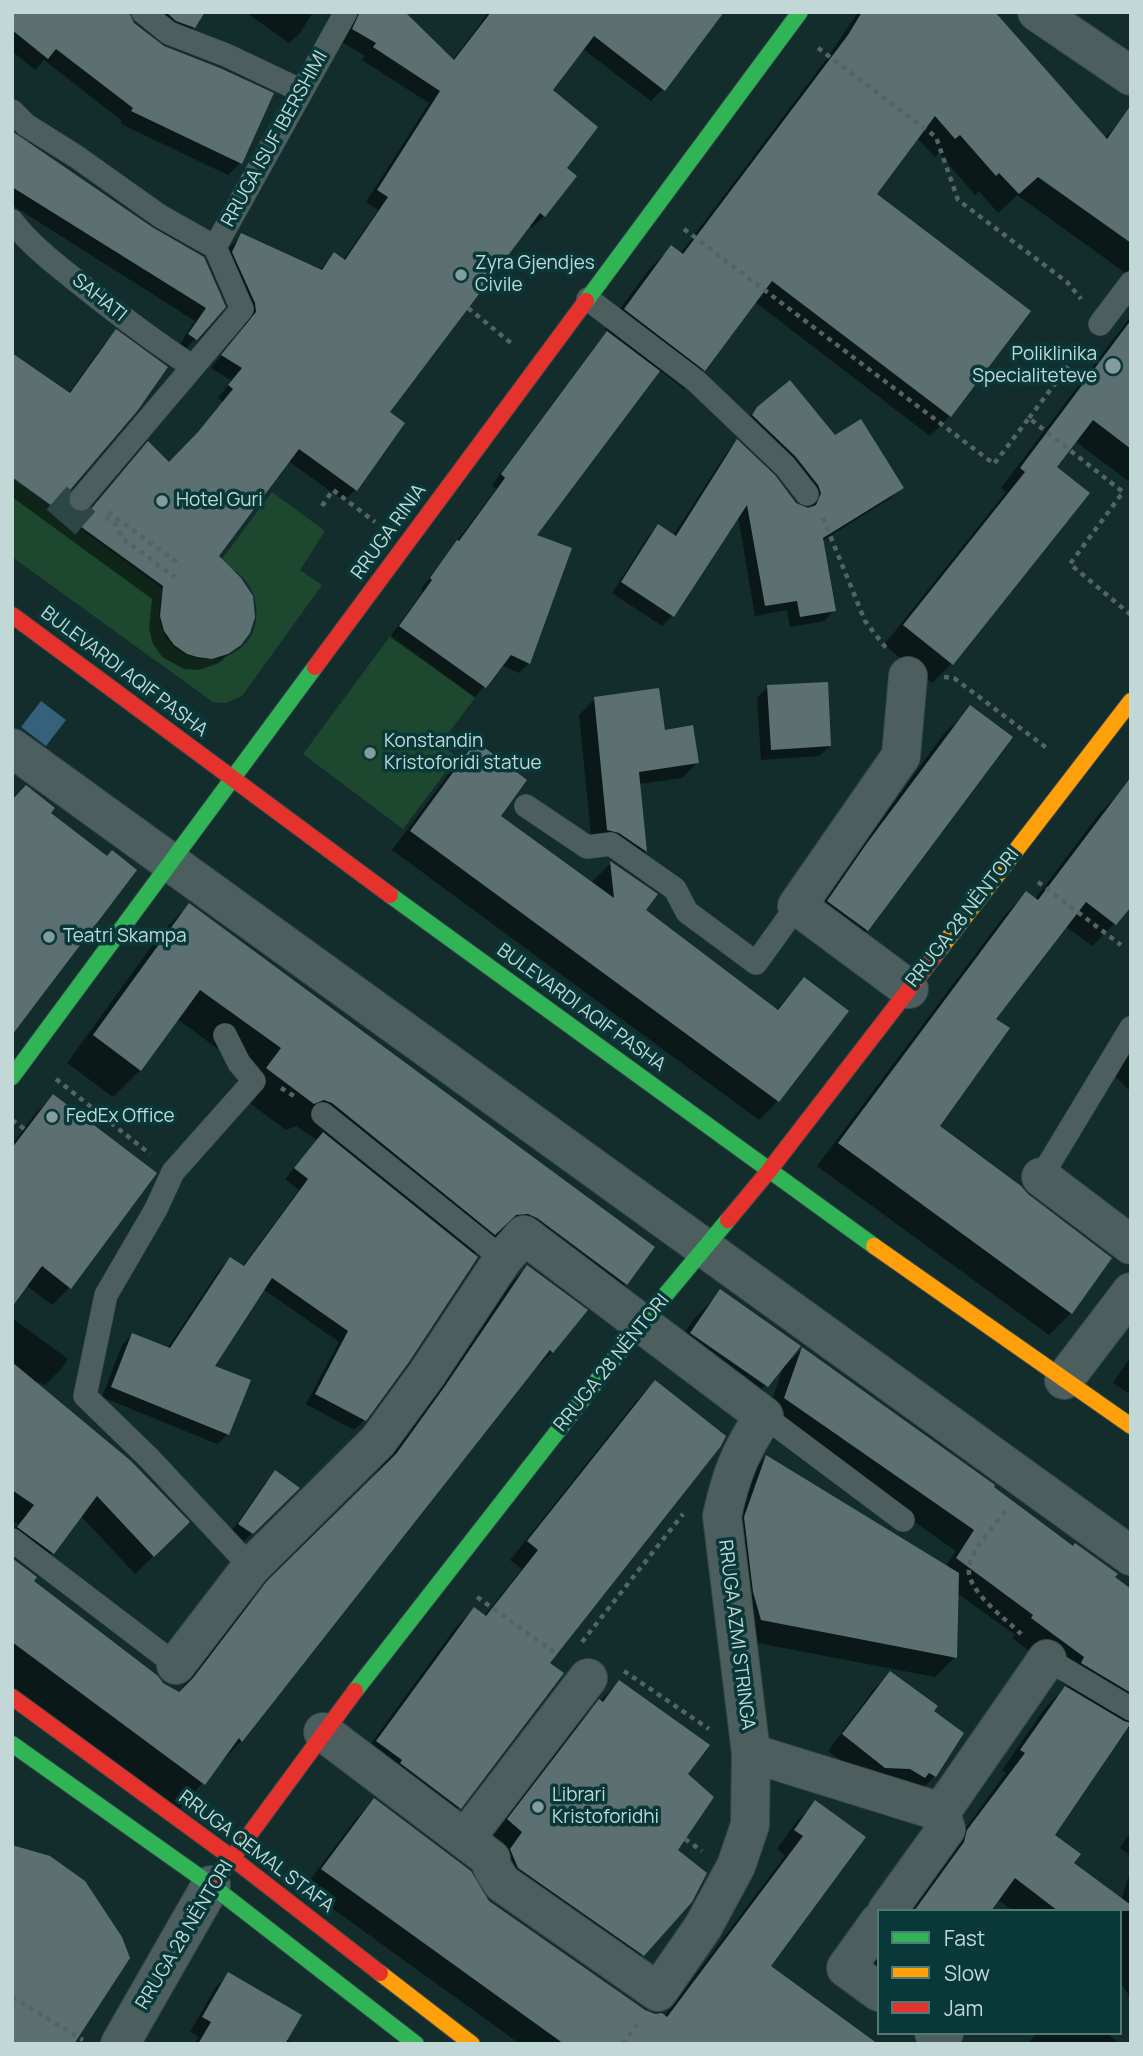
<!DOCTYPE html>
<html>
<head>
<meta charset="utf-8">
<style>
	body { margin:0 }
	#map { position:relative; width:1143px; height:2056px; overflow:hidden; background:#132d2d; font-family:Manrope,sans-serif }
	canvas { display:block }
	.frame { position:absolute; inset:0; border:14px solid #c1d8d7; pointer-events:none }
	.legend { position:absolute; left:877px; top:1909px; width:245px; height:126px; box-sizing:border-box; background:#083838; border:2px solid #527878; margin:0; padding:9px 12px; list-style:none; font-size:21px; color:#c1d8d7 }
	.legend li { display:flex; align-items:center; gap:14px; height:35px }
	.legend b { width:35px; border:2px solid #527878 }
</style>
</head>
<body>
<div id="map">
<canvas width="1143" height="2056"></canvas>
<div class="frame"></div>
<ul class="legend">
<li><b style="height:9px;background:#30b455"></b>Fast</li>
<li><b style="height:9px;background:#ff9f0a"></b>Slow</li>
<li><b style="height:9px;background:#e5322d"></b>Jam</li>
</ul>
</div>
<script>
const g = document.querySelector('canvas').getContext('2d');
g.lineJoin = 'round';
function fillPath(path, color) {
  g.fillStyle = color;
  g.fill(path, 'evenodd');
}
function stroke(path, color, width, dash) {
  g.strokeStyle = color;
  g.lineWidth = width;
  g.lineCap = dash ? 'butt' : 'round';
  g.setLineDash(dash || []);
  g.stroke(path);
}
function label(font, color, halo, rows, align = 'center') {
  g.font = font + ' Manrope,sans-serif';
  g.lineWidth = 7;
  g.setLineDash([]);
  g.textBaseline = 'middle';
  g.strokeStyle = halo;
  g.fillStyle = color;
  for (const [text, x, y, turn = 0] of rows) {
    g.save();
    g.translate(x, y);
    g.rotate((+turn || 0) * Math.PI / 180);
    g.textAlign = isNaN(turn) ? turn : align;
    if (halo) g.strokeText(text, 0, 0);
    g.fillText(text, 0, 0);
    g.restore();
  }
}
const green = new Path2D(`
	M 12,479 L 163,589 C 136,676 265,683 256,605 C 253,583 238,570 219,563 L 272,492 L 325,531 L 300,570 L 322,585 L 242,696 L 226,703 L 213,702 L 12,557 Z
	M 391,635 L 475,698 L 440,744 L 457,757 L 403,829 L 303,754 Z`);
const water = new Path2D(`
	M 41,701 L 66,720 L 46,746 L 21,727 Z`);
const shadow = new Path2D(`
	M 12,12 L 132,23 L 240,163 L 228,175 L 121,124 L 122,121 L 44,60 L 35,70 L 12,51 Z
	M 142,12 L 203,12 L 194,27 L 183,38 Z
	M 245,12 L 313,12 L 300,33 L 289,43 Z
	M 359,12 L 402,12 L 452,61 L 489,12 L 569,12 L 663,89 L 651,101 L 583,49 L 550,91 L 564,169 L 544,216 L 532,228 L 529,225 L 388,412 L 356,489 L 344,501 L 288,461 L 217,556 L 243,640 L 219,663 L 199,670 L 184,669 L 162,657 L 153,644 L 149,629 L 152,599 L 12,497 L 12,479 L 57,511 L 68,394 L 104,344 L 116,332 L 68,490 L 66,505 L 77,514 L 86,514 L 169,464 L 187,446 L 223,402 L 218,398 L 232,381 L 211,368 L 241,332 L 245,323 L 221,265 L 229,248 L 241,236 L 319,271 L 334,254 L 343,260 L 378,210 L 366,202 L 429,103 L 362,60 L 365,56 L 342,42 Z
	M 858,12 L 992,12 L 1104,138 L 1121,122 L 1131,129 L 1131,277 L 1017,195 L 998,213 L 979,191 L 975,195 L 939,153 L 935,157 L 917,138 L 875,195 L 950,416 L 930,436 L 755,302 L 704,369 L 684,389 L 659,370 L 535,536 L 529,663 L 519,673 L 501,665 L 475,697 L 390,637 L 423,591 L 421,589 L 496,489 L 492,485 L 597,344 L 609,332 L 605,329 L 651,267 L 671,248 L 680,254 L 828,57 Z
	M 12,133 L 224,306 L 184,351 L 178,347 L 195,321 L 12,205 Z
	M 1131,316 L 1131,483 L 1075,441 L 1054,467 L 951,664 L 932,683 L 884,645 L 1006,492 L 1001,488 Z
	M 758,408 L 834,437 L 902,488 L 891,498 L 822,541 L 834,610 L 824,621 L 790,627 L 787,610 L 755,616 L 738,516 L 672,616 L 662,626 L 612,593 L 648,537 L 658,526 L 673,536 L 727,452 L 737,442 L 795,505 L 809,510 L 811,504 L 747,419 Z
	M 768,687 L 830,746 L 819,756 L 761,760 L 757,698 Z
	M 595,699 L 664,732 L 698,762 L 682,778 L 639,784 L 646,852 L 630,867 L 592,846 L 579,715 Z
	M 970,708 L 1011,738 L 867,930 L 840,957 L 801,929 L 943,735 Z
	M 476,744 L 498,816 L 591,883 L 611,863 L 644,910 L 776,1010 L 804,979 L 778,1101 L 759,1120 L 392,850 L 457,763 Z
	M 1122,791 L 1115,923 L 1092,946 L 1065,926 L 993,1019 L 937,1127 L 1071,1313 L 1049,1335 L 817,1166 L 1004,916 L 1026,893 L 1034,900 L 1100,813 Z
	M 189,905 L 653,1248 L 626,1284 L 599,1311 L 510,1244 L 487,1241 L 473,1255 L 365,1419 L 354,1430 L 306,1404 L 339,1342 L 263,1289 L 212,1367 L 228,1434 L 217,1444 L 102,1397 L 122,1345 L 132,1335 L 167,1349 L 220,1269 L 230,1259 L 242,1267 L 299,1190 L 285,1179 L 317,1140 L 296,1126 L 286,1130 L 240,1096 L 255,1076 L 177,1019 L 140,1070 L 113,1097 L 67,1063 L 162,932 Z
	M 1131,1052 L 1131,1092 L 1114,1075 Z
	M 53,1096 L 70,1287 L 52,1305 L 26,1285 L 12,1304 L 12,1145 L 35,1114 Z
	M 527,1267 L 552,1352 L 525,1379 L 241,1741 L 177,1811 L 12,1689 L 12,1559 L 31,1582 L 162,1684 L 178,1693 L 241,1611 L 369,1483 L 419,1415 L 500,1294 Z
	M 720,1292 L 786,1365 L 802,1349 L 1131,1591 L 1131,1730 L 1127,1727 L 1053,1835 L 1072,1863 L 1121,1900 L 1131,1870 L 1131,1998 L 1122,1985 L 1120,1988 L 1120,1911 L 1013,1911 L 997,1899 L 988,1911 L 910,1911 L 948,1852 L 1006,1773 L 1002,1770 L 1045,1708 L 1067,1686 L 1062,1683 L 1066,1678 L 1012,1638 L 1015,1635 L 957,1593 L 955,1657 L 935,1677 L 742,1640 L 725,1539 L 746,1477 L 766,1457 L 945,1567 L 956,1551 L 766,1418 L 784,1364 L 740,1413 L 665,1361 L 694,1319 Z
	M 12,1318 L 68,1359 L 63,1367 L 45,1385 L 32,1380 L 188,1522 L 135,1574 L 80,1515 L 52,1553 L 34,1571 L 12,1555 L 12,1531 L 18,1524 L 12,1520 Z
	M 1131,1356 L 1131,1395 L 1113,1383 Z
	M 655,1382 L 547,1663 L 459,1807 L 441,1826 L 359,1760 L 456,1627 L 474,1609 L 484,1616 L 522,1569 L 510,1560 L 637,1400 Z
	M 276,1472 L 287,1498 L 241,1544 L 229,1535 L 265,1483 Z
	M 890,1674 L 932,1712 L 962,1734 L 935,1776 L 919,1792 L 869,1783 L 828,1751 L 874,1689 Z
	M 619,1682 L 676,1851 L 643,1954 L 623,1974 L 498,1888 L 489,1840 L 579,1722 Z
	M 374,1800 L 488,1902 L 645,2011 L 664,2017 L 785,1856 L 777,1849 L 797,1821 L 816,1803 L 769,1966 L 875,2044 L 520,2044 L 304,1888 L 356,1819 Z
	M 1131,1831 L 1131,1856 L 1120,1848 Z
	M 879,1955 L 879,1979 L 867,1970 Z
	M 229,1974 L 286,2039 L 293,2044 L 194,2044 L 199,2037 L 190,2032 L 215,1988 Z
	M 1037,2033 L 1107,2033 L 1120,2044 L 1028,2044 Z`);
const building = new Path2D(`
	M 12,12 L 129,12 L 134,23 L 164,46 L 220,68 L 274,93 L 242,164 L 131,111 L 133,108 L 56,49 L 48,59 L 12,30 Z
	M 166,12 L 205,12 L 195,28 L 176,21 Z
	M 360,12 L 405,12 L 454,60 L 491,12 L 724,12 L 665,91 L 594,36 L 553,90 L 598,127 L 567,168 L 577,176 L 545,217 L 540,213 L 390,412 L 405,423 L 357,491 L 299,449 L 219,556 L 241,578 L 253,596 L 255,617 L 250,633 L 241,645 L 228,654 L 212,659 L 197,657 L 187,654 L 174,645 L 164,631 L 160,616 L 163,586 L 12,477 L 12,353 L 70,393 L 116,329 L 168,367 L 138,410 L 70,490 L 68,503 L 73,510 L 85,512 L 91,509 L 148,441 L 169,462 L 198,432 L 233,389 L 228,385 L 242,368 L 221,355 L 256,312 L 255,303 L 232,252 L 241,233 L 322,270 L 334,252 L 345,260 L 388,197 L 377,190 L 440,91 L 373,47 L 376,43 L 352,29 Z
	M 862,12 L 995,12 L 1107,139 L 1131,105 L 1131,243 L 1038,177 L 1019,194 L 999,173 L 996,176 L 960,135 L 955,139 L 935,116 L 877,194 L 1031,311 L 951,417 L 772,281 L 705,371 L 624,309 L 671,245 L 683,254 L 848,35 Z
	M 12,131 L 152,227 L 204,257 L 226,307 L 197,340 L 188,334 L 206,308 L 12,187 Z
	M 1131,320 L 1131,449 L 1093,420 L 1057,467 L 1090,493 L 953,665 L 903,625 L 1025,472 L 1020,468 Z
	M 607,331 L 660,371 L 537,535 L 572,548 L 530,664 L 511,655 L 486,688 L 399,626 L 432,580 L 430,578 L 457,540 L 459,541 L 505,478 L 501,474 Z
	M 790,380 L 835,435 L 861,419 L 904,488 L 823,538 L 836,611 L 800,617 L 797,601 L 765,606 L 747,505 L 674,617 L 621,582 L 658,524 L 676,536 L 737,439 L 775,475 L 796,503 L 808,508 L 816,505 L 821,493 L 818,485 L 795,456 L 752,415 L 757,407 Z
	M 828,682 L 831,746 L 771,750 L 767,685 Z
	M 659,688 L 665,730 L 693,725 L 699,763 L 639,772 L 647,852 L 619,833 L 607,830 L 594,697 Z
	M 970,705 L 1013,737 L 868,931 L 827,901 L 867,843 Z
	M 476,741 L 527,780 L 501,816 L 614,898 L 610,861 L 658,894 L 646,910 L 778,1010 L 804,977 L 849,1011 L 779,1102 L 410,831 Z
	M 1131,777 L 1131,907 L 1116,925 L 1086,902 L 996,1019 L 1010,1028 L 940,1126 L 1021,1186 L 1028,1194 L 1112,1258 L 1072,1314 L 838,1143 L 1026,891 L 1038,900 Z
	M 26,785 L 55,808 L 51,813 L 107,856 L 112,850 L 137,870 L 12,1035 L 12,800 Z
	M 189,903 L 655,1247 L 627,1285 L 537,1218 L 528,1214 L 516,1215 L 495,1235 L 332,1103 L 324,1100 L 314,1104 L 266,1068 L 281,1048 L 200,990 L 141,1071 L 93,1035 Z
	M 53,1094 L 157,1173 L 71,1289 L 42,1266 L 12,1307 L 12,1148 Z
	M 323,1132 L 478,1257 L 409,1362 L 366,1421 L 315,1394 L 348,1331 L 272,1278 L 215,1366 L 251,1380 L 229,1435 L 111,1387 L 132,1333 L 170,1348 L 230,1257 L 244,1266 L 308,1179 L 294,1168 Z
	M 527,1265 L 588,1310 L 553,1353 L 550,1350 L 242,1742 L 239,1738 L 205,1785 L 12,1642 L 12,1558 L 37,1577 L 34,1581 L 158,1676 L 163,1683 L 179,1692 L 193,1678 L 267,1581 L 396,1454 L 445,1386 Z
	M 720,1289 L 801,1346 L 768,1387 L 690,1333 Z
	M 802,1347 L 995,1485 L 994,1487 L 1073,1546 L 1075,1543 L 1118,1574 L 1115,1577 L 1131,1589 L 1131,1693 L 1081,1663 L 1084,1657 L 1031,1618 L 1033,1615 L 956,1558 L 974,1530 L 784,1398 Z
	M 12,1362 L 131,1461 L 190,1522 L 154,1557 L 97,1496 L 54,1554 L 17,1527 L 34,1505 L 12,1490 Z
	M 655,1380 L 726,1436 L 721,1446 L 550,1663 L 564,1673 L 461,1809 L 400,1763 L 402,1760 L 376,1741 L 474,1607 L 486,1616 L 538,1550 L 527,1541 Z
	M 766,1455 L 959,1573 L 957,1658 L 761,1620 L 753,1592 L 744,1517 Z
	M 275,1470 L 300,1488 L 253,1534 L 238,1524 Z
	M 890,1671 L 938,1706 L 934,1711 L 964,1733 L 936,1777 L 929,1773 L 925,1778 L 910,1769 L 885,1768 L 842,1734 Z
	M 619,1680 L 710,1745 L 688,1774 L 714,1797 L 678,1850 L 707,1873 L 692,1902 L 644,1956 L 518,1868 L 510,1849 L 522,1832 L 507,1819 L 599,1699 L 603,1702 Z
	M 1065,1686 L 1124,1721 L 1131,1723 L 1055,1835 L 1081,1854 L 1074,1863 L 1131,1905 L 1131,1911 L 1058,1911 L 1015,1878 L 991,1911 L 914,1911 L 964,1842 L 967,1830 L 1025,1753 L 1020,1750 Z
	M 374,1798 L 471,1871 L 489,1901 L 645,2010 L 655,2014 L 662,2013 L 667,2017 L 803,1836 L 794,1830 L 815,1800 L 866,1837 L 771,1966 L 878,2044 L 564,2044 L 321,1869 Z
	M 12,1845 L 50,1856 L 85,1881 L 122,1937 L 130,1958 L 74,2044 L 12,2044 Z
	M 228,1972 L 302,2015 L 285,2044 L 198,2044 L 211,2022 L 202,2017 Z`);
const streetTunnel = new Path2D(`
	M 61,522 L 81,499`);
const path = new Path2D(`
	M 818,48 L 936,137 L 958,200 L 1067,282 L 1081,299
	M 684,229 L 994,464 L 1029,418 L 1123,492 L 1070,564 L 1131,615
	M 468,308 L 511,343
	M 1029,418 L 1082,348
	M 322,506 L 333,490 L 375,522
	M 108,512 L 181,565
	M 105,517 L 116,525 L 122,538 L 175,577
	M 823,518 L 865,621 L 886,648
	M 944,677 L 954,678 L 1048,749
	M 1038,882 L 1121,945
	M 56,1079 L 150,1154
	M 281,1088 L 297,1098
	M 12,1120 L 26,1130
	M 1005,1511 C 994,1527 973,1547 969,1567 C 965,1590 1006,1619 1021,1634
	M 477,1597 L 558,1655
	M 582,1642 L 683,1514
	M 624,1671 L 709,1729
	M 685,1839 L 702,1851
	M 12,1997 L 83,2040
	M 623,2044 L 637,2024`);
const lane = new Path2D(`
	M 143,12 L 169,33 L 226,55 L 302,91
	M 12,111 L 26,125 L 77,157 L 160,216 L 215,247
	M 12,221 C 32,247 58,266 84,287 C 119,315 155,342 193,367
	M 588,299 L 696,381 L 785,466 L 807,494
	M 1100,324 L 1131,283
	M 81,499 L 242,309 L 215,247 L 346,12
	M 526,806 L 587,847 L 611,844 L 675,889 L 687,912 L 756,963 L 797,906
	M 225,1035 L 239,1063 L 254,1081 L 173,1172 L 156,1209 L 106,1295 L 85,1396 L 148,1457 L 251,1567
	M 323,1114 L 503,1259
	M 1041,1177 L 1131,1028
	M 764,1416 L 903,1520
	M 12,1540 L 176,1665
	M 1047,1659 L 1131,1709`);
const street = new Path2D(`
	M 1037,12 L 1131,76
	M 908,676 L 901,756 L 797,906 L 909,989
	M 12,748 L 1131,1556
	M 1041,1177 L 1131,1245
	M 1064,1380 L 1131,1292
	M 176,1665 L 251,1567 L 378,1441 L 427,1374 L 503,1259 L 524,1235 L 764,1416 C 740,1451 731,1475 722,1516 L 751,1753 L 750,1825 L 736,1866 L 703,1927 L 658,1992 L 502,1883 L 492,1867 L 491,1859 L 323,1732
	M 751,1753 L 941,1812 L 946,1829 L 887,1911
	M 941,1812 L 1047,1659
	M 465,1839 L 588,1678
	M 879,1922 L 846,1968 L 879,1992
	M 934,2033 L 941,2038 L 944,2033
	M 120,2044 L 211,1885`);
const fast = new Path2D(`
	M 586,301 L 800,12
	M 390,895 L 874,1246
	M 12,1077 L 315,667
	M 355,1691 L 642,1323 L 728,1220
	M 12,1744 L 211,1885 L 416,2044`);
const slow = new Path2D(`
	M 940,949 L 1131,701
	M 874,1246 L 1131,1426
	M 380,1973 L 472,2044`);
const jam = new Path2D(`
	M 12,615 L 390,895
	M 315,667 L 586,301
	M 728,1220 L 768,1172 L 940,949
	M 12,1697 L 232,1858 L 380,1973
	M 213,1884 L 355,1691`);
const markers = [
	[461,275,7,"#849c9c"],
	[1113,366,9,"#849c9c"],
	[162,501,7,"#849c9c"],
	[370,753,7,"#849c9c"],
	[49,937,7,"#849c9c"],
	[52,1117,7,"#849c9c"],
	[538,1807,7,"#849c9c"]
];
const streetNames = [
	["RRUGA ISUF IBERSHIMI",275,139,-61],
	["SAHATI",99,298,39],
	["RRUGA RINIA",389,532,-54],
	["BULEVARDI AQIF PASHA",124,672,37],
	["RRUGA 28 NËNTORI",963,918,-52],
	["BULEVARDI AQIF PASHA",581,1008,36],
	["RRUGA 28 NËNTORI",612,1363,-51],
	["RRUGA AZMI STRINGA",736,1635,83],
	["RRUGA QEMAL STAFA",256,1852,37],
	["RRUGA 28 NËNTORI",185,1935,-59]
];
const poiNames = [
	["Zyra Gjendjes",475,264],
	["Civile",475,286],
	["Poliklinika",1097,355,"right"],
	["Specialiteteve",1097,377,"right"],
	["Hotel Guri",176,501],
	["Konstandin",384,742],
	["Kristoforidi statue",384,764],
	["Teatri Skampa",63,937],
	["FedEx Office",66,1117],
	["Librari",552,1796],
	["Kristoforidhi",552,1818]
];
fillPath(green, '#1e4730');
fillPath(water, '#35617b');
fillPath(shadow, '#0007');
fillPath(building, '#5c7072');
stroke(streetTunnel, '#2d4746', 38, [38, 19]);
stroke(lane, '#354847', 24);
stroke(street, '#354847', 40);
stroke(fast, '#354847', 18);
stroke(slow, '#354847', 18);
stroke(jam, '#354847', 18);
stroke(path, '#546464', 4.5, [5, 5]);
stroke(lane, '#4d5e5e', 23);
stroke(street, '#4d5e5e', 38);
stroke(fast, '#30b455', 16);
stroke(slow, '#ff9f0a', 16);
stroke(jam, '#e5322d', 16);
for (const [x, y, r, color] of markers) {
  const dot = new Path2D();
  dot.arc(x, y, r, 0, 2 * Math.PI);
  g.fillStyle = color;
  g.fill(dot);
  stroke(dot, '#083838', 2.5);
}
label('19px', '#c1d8d7', '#083838', streetNames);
label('19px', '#c1d8d7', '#083838', poiNames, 'left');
</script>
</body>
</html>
